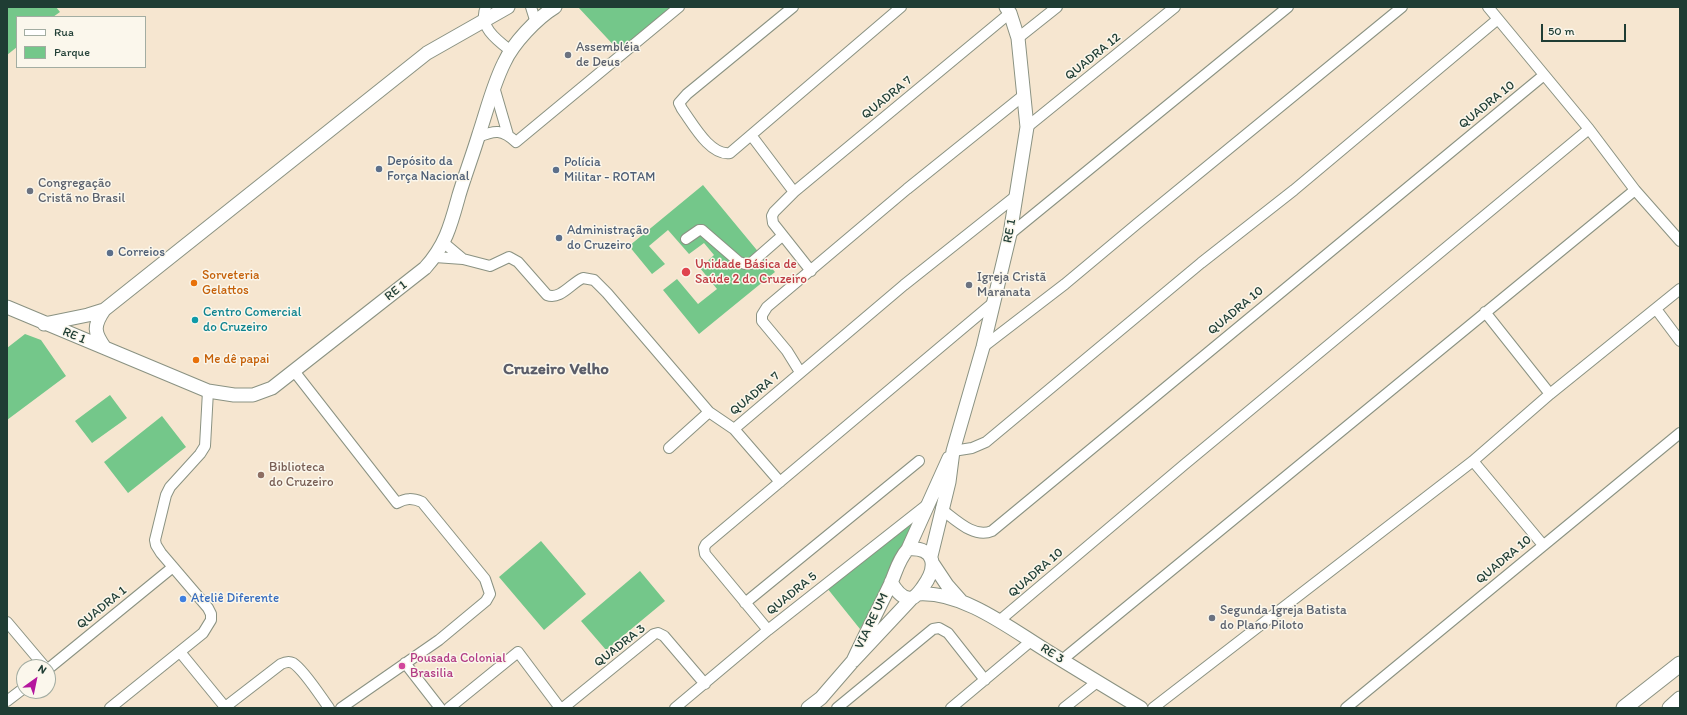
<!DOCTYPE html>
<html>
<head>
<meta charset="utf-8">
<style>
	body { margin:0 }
	#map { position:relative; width:1687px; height:715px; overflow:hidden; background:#f6e6d0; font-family:Itim,sans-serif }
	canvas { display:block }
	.frame { position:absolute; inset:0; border:8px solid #1f3d34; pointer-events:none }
	.legend { position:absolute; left:16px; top:16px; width:130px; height:52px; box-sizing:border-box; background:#fbf7ec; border:1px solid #a3ada2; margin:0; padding:5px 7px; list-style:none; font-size:12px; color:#1f3d34 }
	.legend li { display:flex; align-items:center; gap:8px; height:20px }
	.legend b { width:20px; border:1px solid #a3ada2 }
	.north { position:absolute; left:16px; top:659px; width:40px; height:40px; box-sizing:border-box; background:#fbf7ec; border:1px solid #a3ada2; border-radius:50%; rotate:33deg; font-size:11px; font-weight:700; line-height:16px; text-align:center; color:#1f3d34 }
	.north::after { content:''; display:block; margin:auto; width:14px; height:18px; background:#b5179e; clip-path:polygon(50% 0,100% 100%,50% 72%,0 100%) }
	.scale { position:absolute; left:1541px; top:24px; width:85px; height:18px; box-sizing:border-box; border:2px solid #1f3d34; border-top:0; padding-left:5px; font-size:12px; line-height:14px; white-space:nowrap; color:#1f3d34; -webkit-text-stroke:3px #fbf7ec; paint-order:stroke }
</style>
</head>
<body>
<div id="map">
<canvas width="1687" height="715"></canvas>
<div class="frame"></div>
<ul class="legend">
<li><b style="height:5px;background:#fff"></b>Rua</li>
<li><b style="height:11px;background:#74c78a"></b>Parque</li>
</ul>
<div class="north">N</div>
<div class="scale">50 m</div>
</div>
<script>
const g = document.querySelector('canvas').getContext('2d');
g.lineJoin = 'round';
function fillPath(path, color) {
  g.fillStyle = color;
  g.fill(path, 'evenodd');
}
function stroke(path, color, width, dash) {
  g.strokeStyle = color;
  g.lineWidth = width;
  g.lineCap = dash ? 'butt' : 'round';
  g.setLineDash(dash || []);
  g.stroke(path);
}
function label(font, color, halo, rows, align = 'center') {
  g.font = font + ' Itim,sans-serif';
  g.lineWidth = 3;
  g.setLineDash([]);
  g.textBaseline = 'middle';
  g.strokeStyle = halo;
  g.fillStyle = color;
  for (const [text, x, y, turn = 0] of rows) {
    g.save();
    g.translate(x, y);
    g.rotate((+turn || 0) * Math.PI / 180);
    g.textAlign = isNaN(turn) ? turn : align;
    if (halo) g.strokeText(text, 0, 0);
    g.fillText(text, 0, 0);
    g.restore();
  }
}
const green = new Path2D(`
	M 7,7 L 56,7 L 60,12 L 53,17 L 17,17 L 17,47 L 7,55 Z
	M 578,7 L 673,7 L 620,52 Z
	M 703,185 L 775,272 L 699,334 L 663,290 L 677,279 L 698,304 L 717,289 L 700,268 L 714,255 L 704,243 L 689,254 L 668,230 L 649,246 L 665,264 L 652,274 L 629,246 Z
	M 25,334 L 41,340 L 66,376 L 7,420 L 7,348 Z
	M 110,395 L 127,418 L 92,443 L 75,421 Z
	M 162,416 L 186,447 L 128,493 L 104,462 Z
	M 916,516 L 886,582 L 860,629 L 827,588 Z
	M 541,541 L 586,594 L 544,630 L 499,577 Z
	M 640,571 L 665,601 L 606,650 L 581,621 Z`);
const street = new Path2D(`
	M 486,7 C 477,26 498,41 511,51
	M 531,7 L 536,23
	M 793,7 L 687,94 L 679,103 L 682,109 C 693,124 710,156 730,153 L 901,7
	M 1488,7 L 1589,129 L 1635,190 L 1680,241
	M 1018,38 L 1057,7
	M 494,87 L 508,135
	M 1027,127 L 1175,7
	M 751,135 L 794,192
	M 478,137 C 495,130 502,129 516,142 L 679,7
	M 1010,234 L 1288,7
	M 686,239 L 699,230 L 702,230 L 739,262 L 745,264 L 750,264 L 782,236
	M 444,243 L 463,259
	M 435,257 L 463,259 L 490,266 L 509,257 L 518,262 L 547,295 C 561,300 571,283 583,278 L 594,280 L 607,293 L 709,412 L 734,429 L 904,285 L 1016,196
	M 811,271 L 773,223 L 772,216 L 774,212 L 794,192 L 1010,13
	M 1656,309 L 1680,341
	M 1485,312 L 1550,394
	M 983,347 L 1065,284 L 1138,223 L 1402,7
	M 294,371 L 397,503 C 406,498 412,498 422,502 L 485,579 L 490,594 L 486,601 L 439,640 L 341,708
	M 800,372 L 787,351 L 762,321 L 762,315 L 767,307 L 907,189 L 1024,95
	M 734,429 L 780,482
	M 669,448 L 709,412
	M 953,451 L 972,448 L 986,442 L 1201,263 L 1294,190 L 1498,19
	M 1473,461 L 1543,545
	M 941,509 C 955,519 974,539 992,531 L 1544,75
	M 745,603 L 919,461
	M 999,621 L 1185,464 L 1589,129
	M 7,622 L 45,667
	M 768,630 L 705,554 L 704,548 L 706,544 L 994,302
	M 180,652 L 225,707
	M 1062,660 L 1635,190
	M 405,663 L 440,708
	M 48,669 L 173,567
	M 7,701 L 24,688
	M 110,708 L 203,633 L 211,620 L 211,614 L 208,608 L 161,553 L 156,545 L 155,540 L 166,495 L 170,487 L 200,454 L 205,446 L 208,391
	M 224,708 L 281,664 C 285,662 289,661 293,663 C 304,670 321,697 329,708
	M 449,708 L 518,652 L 560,708
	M 563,708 L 654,634 L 658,633 L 664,636 L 705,684
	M 675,708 L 768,630 L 928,504
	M 837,708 L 933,629 L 939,628 L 948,633 L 985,680
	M 951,708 L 1031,641
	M 1064,708 L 1097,682
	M 1153,708 L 1473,461 L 1550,394 L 1680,289
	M 1346,708 L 1680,433`);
const secondary = new Path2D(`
	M 7,307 L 208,391 L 234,395 L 253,395 L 272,388 L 425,268 C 446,245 451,224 459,195 C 465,175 473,154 479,134 C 487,110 493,85 504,63 C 513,43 537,18 555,7
	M 104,310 C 93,326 94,333 105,348
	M 44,324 L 88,315 L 104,310 L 427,53 L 508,7
	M 908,549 L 949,458
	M 931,556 L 949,482 L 953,451 L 983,347 L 1010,234 L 1027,127 L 1018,38 L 1010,13 L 1006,7
	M 933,564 L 947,585 L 962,602
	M 918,594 C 963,591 1011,629 1047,651 C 1078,670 1109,689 1141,708
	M 853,661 C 865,635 878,610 890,585 C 896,572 898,560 908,549 C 937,547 937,568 923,587 C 920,591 917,596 912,598 C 902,600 895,589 891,582
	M 808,708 L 821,698 L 853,661 L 912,598`);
const primary = new Path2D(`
	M 1624,708 L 1680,664
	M 1670,708 L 1680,699`);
const markers = [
	[568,55,4,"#6b7280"],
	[379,169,4,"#5c6f8a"],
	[556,170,4,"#5c6f8a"],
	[30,191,4,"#6b7280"],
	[559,238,4,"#5c6f8a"],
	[110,253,4,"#5c6f8a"],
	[686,272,5,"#e0444e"],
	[194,283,4,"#e8710a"],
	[969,285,4,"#6b7280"],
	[195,320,4,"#0f9aa8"],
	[196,360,4,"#e8710a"],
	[261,475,4,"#8d6e63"],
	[183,599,4,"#3f7fe0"],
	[1212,618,4,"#6b7280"],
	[402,666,4,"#d1479c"]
];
const worshipNames = [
	["Assembléia",576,48],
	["de Deus",576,63],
	["Congregação",38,184],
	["Cristã no Brasil",38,199],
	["Igreja Cristã",977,278],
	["Maranata",977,293],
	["Segunda Igreja Batista",1220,611],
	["do Plano Piloto",1220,626]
];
const streetNames = [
	["QUADRA 12",1093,57,-39],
	["QUADRA 7",887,98,-39],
	["QUADRA 10",1487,105,-39],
	["RE 1",1010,231,-79],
	["RE 1",396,291,-38],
	["QUADRA 10",1236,311,-40],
	["RE 1",74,336,22],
	["QUADRA 7",755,394,-40],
	["QUADRA 10",1504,560,-40],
	["QUADRA 10",1036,573,-41],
	["QUADRA 5",792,594,-39],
	["QUADRA 1",102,608,-39],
	["VIA RE UM",872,621,-64],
	["QUADRA 3",620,646,-38],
	["RE 3",1052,654,32]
];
const serviceNames = [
	["Depósito da",387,162],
	["Força Nacional",387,177],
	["Polícia",564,163],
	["Militar - ROTAM",564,178],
	["Administração",567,231],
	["do Cruzeiro",567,246],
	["Correios",118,253]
];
const healthNames = [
	["Unidade Básica de",695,265],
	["Saúde 2 do Cruzeiro",695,280]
];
const foodNames = [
	["Sorveteria",202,276],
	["Gelattos",202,291],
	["Me dê papai",204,360]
];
const cultureNames = [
	["Centro Comercial",203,313],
	["do Cruzeiro",203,328]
];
const educationNames = [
	["Biblioteca",269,468],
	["do Cruzeiro",269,483]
];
const shopNames = [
	["Ateliê Diferente",191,599]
];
const hotelNames = [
	["Pousada Colonial",410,659],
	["Brasilia",410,674]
];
const districtNames = [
	["Cruzeiro Velho",556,370]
];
fillPath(green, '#74c78a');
stroke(street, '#8a9282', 12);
stroke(secondary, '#8a9282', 15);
stroke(primary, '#8a9282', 17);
stroke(street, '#fff', 10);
stroke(secondary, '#fff', 13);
stroke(primary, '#fff', 15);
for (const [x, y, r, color] of markers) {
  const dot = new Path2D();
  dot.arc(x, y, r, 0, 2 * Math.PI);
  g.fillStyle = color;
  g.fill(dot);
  stroke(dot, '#fbf7ec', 1.5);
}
label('13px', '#5b616d', '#fbf7ec', worshipNames, 'left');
label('13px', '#1f3d34', '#fbf7ec', streetNames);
label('13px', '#4e5e75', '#fbf7ec', serviceNames, 'left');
label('13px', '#be3a42', '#fbf7ec', healthNames, 'left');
label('13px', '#c56008', '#fbf7ec', foodNames, 'left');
label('13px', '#0d838f', '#fbf7ec', cultureNames, 'left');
label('13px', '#785e54', '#fbf7ec', educationNames, 'left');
label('13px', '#366cbe', '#fbf7ec', shopNames, 'left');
label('13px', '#b23c85', '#fbf7ec', hotelNames, 'left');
label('bold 17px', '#5b5d69', '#fbf7ec', districtNames);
</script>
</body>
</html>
